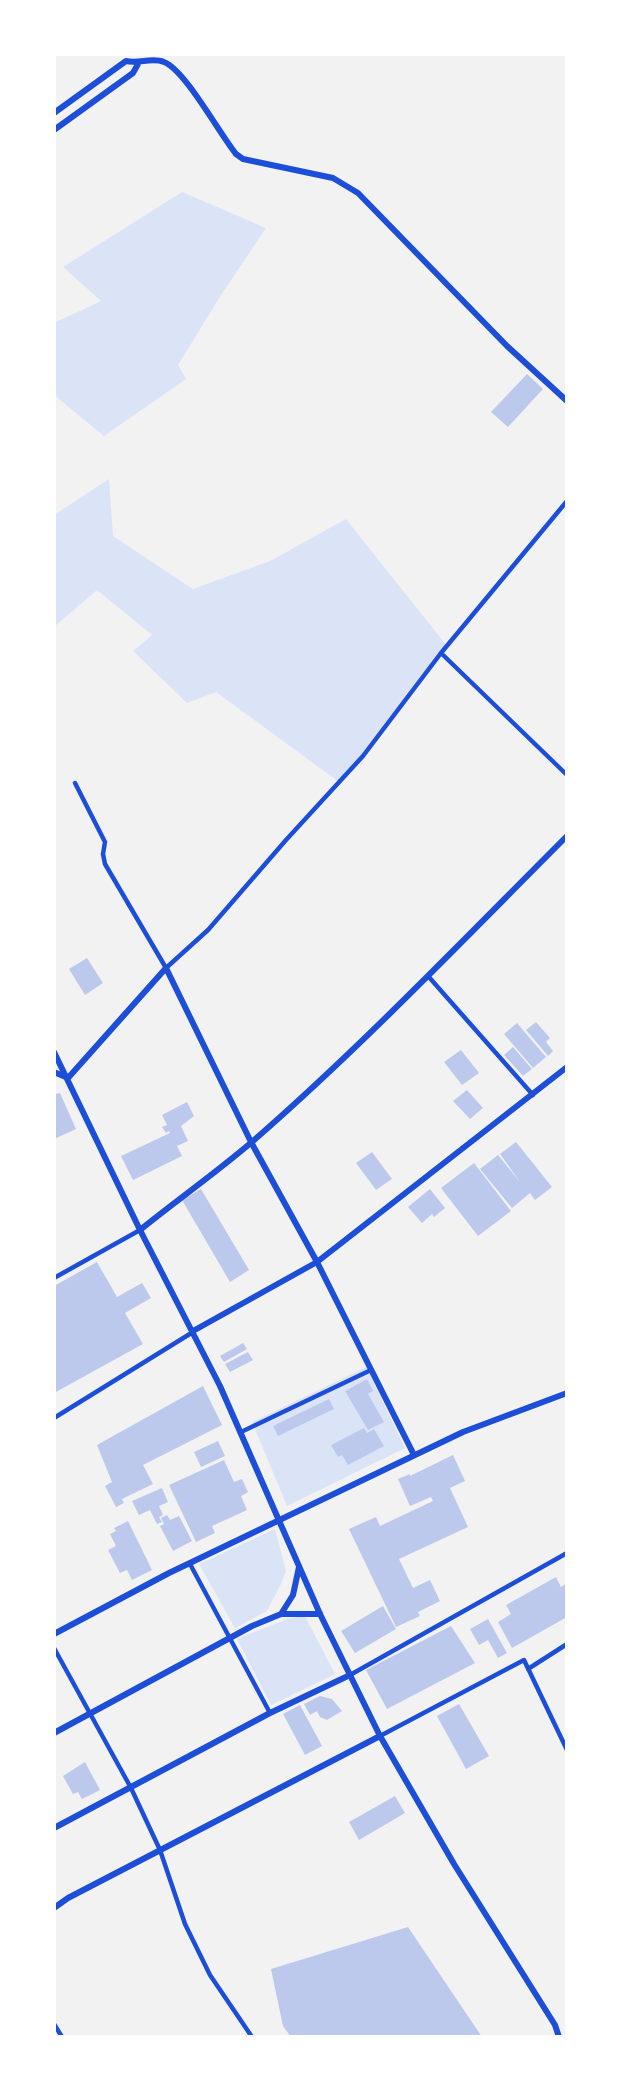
<!DOCTYPE html>
<html>
<head>
<meta charset="utf-8">
<style>
	body { margin:0 }
	#map { position:relative; width:621px; height:2091px; overflow:hidden; background:#f2f2f2; font-family:"Fira Sans",sans-serif }
	canvas { display:block }
	.frame { position:absolute; inset:0; border:56px solid #fff; pointer-events:none }
</style>
</head>
<body>
<div id="map">
<canvas width="621" height="2091"></canvas>
<div class="frame"></div>
</div>
<script>
const g = document.querySelector('canvas').getContext('2d');
g.lineJoin = 'round';
function fillPath(path, color) {
  g.fillStyle = color;
  g.fill(path, 'evenodd');
}
function stroke(path, color, width, dash) {
  g.strokeStyle = color;
  g.lineWidth = width;
  g.lineCap = dash ? 'butt' : 'round';
  g.setLineDash(dash || []);
  g.stroke(path);
}
const green = new Path2D(`
	M 182,192 L 266,228 L 223,292 L 178,365 L 186,379 L 104,436 L 54,395 L 54,323 L 101,301 L 63,267 Z
	M 109,479 L 113,536 L 193,589 L 270,561 L 346,519 L 447,646 L 363,756 L 339,782 L 216,692 L 187,703 L 133,651 L 152,635 L 97,590 L 54,627 L 54,515 Z
	M 366,1367 L 405,1448 L 287,1506 L 252,1422 Z
	M 275,1529 L 286,1571 L 281,1584 L 267,1611 L 235,1628 L 199,1564 Z
	M 305,1616 L 335,1674 L 271,1705 L 237,1639 L 290,1618 Z`);
const building = new Path2D(`
	M 527,374 L 543,389 L 508,427 L 491,412 Z
	M 87,958 L 103,983 L 85,995 L 69,969 Z
	M 536,1022 L 550,1038 L 546,1042 L 553,1051 L 548,1056 L 526,1030 Z
	M 517,1023 L 546,1057 L 533,1068 L 504,1034 Z
	M 513,1047 L 532,1069 L 523,1076 L 504,1055 Z
	M 461,1050 L 479,1073 L 462,1085 L 444,1062 Z
	M 467,1090 L 483,1108 L 470,1119 L 453,1101 Z
	M 60,1093 L 76,1129 L 54,1139 L 54,1094 Z
	M 187,1102 L 194,1116 L 181,1126 L 188,1141 L 177,1146 L 182,1156 L 133,1180 L 121,1156 L 170,1133 L 169,1131 L 166,1133 L 162,1127 L 167,1125 L 162,1115 Z
	M 516,1142 L 552,1187 L 535,1200 L 530,1193 L 512,1208 L 480,1169 L 498,1155 L 520,1182 L 500,1154 Z
	M 372,1152 L 392,1179 L 376,1190 L 356,1163 Z
	M 474,1163 L 511,1211 L 478,1236 L 441,1188 Z
	M 201,1189 L 249,1270 L 230,1282 L 182,1200 Z
	M 430,1189 L 445,1208 L 434,1217 L 432,1214 L 422,1223 L 408,1207 Z
	M 97,1262 L 117,1297 L 142,1283 L 151,1298 L 125,1313 L 143,1344 L 54,1393 L 54,1286 Z
	M 243,1343 L 247,1349 L 224,1362 L 220,1356 Z
	M 248,1352 L 253,1360 L 230,1372 L 225,1364 Z
	M 367,1379 L 373,1391 L 368,1394 L 384,1422 L 368,1430 L 345,1391 Z
	M 203,1386 L 222,1425 L 143,1465 L 153,1484 L 122,1499 L 124,1503 L 116,1507 L 105,1486 L 112,1482 L 97,1445 Z
	M 329,1399 L 334,1409 L 278,1436 L 273,1426 Z
	M 364,1428 L 367,1433 L 374,1429 L 384,1446 L 348,1465 L 342,1455 L 338,1457 L 331,1445 Z
	M 218,1441 L 225,1456 L 201,1467 L 194,1452 Z
	M 453,1455 L 465,1481 L 450,1488 L 468,1527 L 399,1559 L 413,1588 L 430,1580 L 440,1601 L 418,1612 L 420,1616 L 396,1627 L 349,1529 L 376,1517 L 380,1526 L 433,1501 L 431,1497 L 410,1506 L 398,1479 L 410,1474 L 410,1476 Z
	M 224,1460 L 234,1482 L 242,1479 L 248,1492 L 241,1496 L 247,1510 L 212,1526 L 215,1533 L 196,1542 L 169,1485 Z
	M 162,1488 L 168,1502 L 159,1506 L 163,1515 L 159,1517 L 162,1522 L 157,1524 L 150,1510 L 139,1515 L 132,1501 Z
	M 167,1515 L 170,1520 L 179,1516 L 192,1541 L 173,1551 L 160,1526 L 164,1524 L 161,1518 Z
	M 128,1521 L 152,1570 L 132,1580 L 127,1570 L 120,1573 L 108,1550 L 116,1546 L 110,1534 L 116,1531 L 114,1528 Z
	M 556,1577 L 561,1587 L 567,1583 L 567,1617 L 512,1648 L 498,1622 L 511,1614 L 506,1605 Z
	M 383,1606 L 396,1629 L 355,1653 L 341,1631 Z
	M 488,1619 L 507,1653 L 498,1658 L 488,1640 L 479,1645 L 470,1629 Z
	M 451,1626 L 475,1663 L 387,1709 L 366,1670 Z
	M 320,1696 L 332,1699 L 342,1711 L 327,1720 L 320,1717 L 317,1711 L 310,1715 L 304,1704 Z
	M 459,1704 L 489,1756 L 466,1769 L 437,1716 Z
	M 300,1705 L 322,1746 L 305,1755 L 283,1714 Z
	M 85,1762 L 100,1790 L 82,1799 L 78,1792 L 73,1794 L 63,1776 Z
	M 395,1796 L 405,1813 L 359,1840 L 349,1822 Z
	M 408,1927 L 482,2037 L 291,2037 L 283,2026 L 271,1969 Z`);
const minor = new Path2D(`
	M 441,653 L 567,775
	M 75,783 L 105,842 L 103,854 L 105,864 L 166,968 L 208,930 L 286,840 L 363,756 L 441,653 L 567,501
	M 428,976 L 533,1095
	M 54,1278 L 140,1230
	M 54,1418 L 193,1332
	M 241,1432 L 371,1370
	M 190,1564 L 270,1713
	M 54,1648 L 131,1788 L 160,1850 L 185,1924 L 210,1975 L 252,2037
	M 528,1669 L 567,1644
	M 350,1675 L 567,1553
	M 380,1736 L 524,1660 L 567,1750
	M 54,2024 L 62,2037`);
const tertiary = new Path2D(`
	M 54,113 L 126,61 C 139,64 152,57 164,62 C 185,70 219,133 236,154 L 243,159 L 333,178 L 358,193 L 507,346 L 567,401
	M 54,130 L 133,73 L 138,64
	M 54,1072 L 68,1078 L 166,968 L 251,1142 L 317,1262 L 414,1455
	M 140,1230 C 177,1200 217,1172 253,1141 C 363,1045 464,939 567,836
	M 281,1614 L 293,1595 L 299,1567
	M 54,1634 L 169,1573 L 463,1432 L 567,1393
	M 54,1733 L 252,1626 L 281,1614 L 320,1614
	M 54,1828 L 270,1713 L 350,1675
	M 54,1908 L 68,1898 L 380,1736`);
const secondary = new Path2D(`
	M 54,1052 L 140,1230 L 220,1386 L 320,1614 L 380,1736 L 454,1864 L 555,2025 L 559,2037
	M 193,1331 L 317,1262 L 567,1067`);
fillPath(green, '#dbe4f7');
fillPath(building, '#bdc9ec');
stroke(minor, '#1d4ed8', 4.5);
stroke(tertiary, '#1d4ed8', 6);
stroke(secondary, '#1d4ed8', 6);
</script>
</body>
</html>
